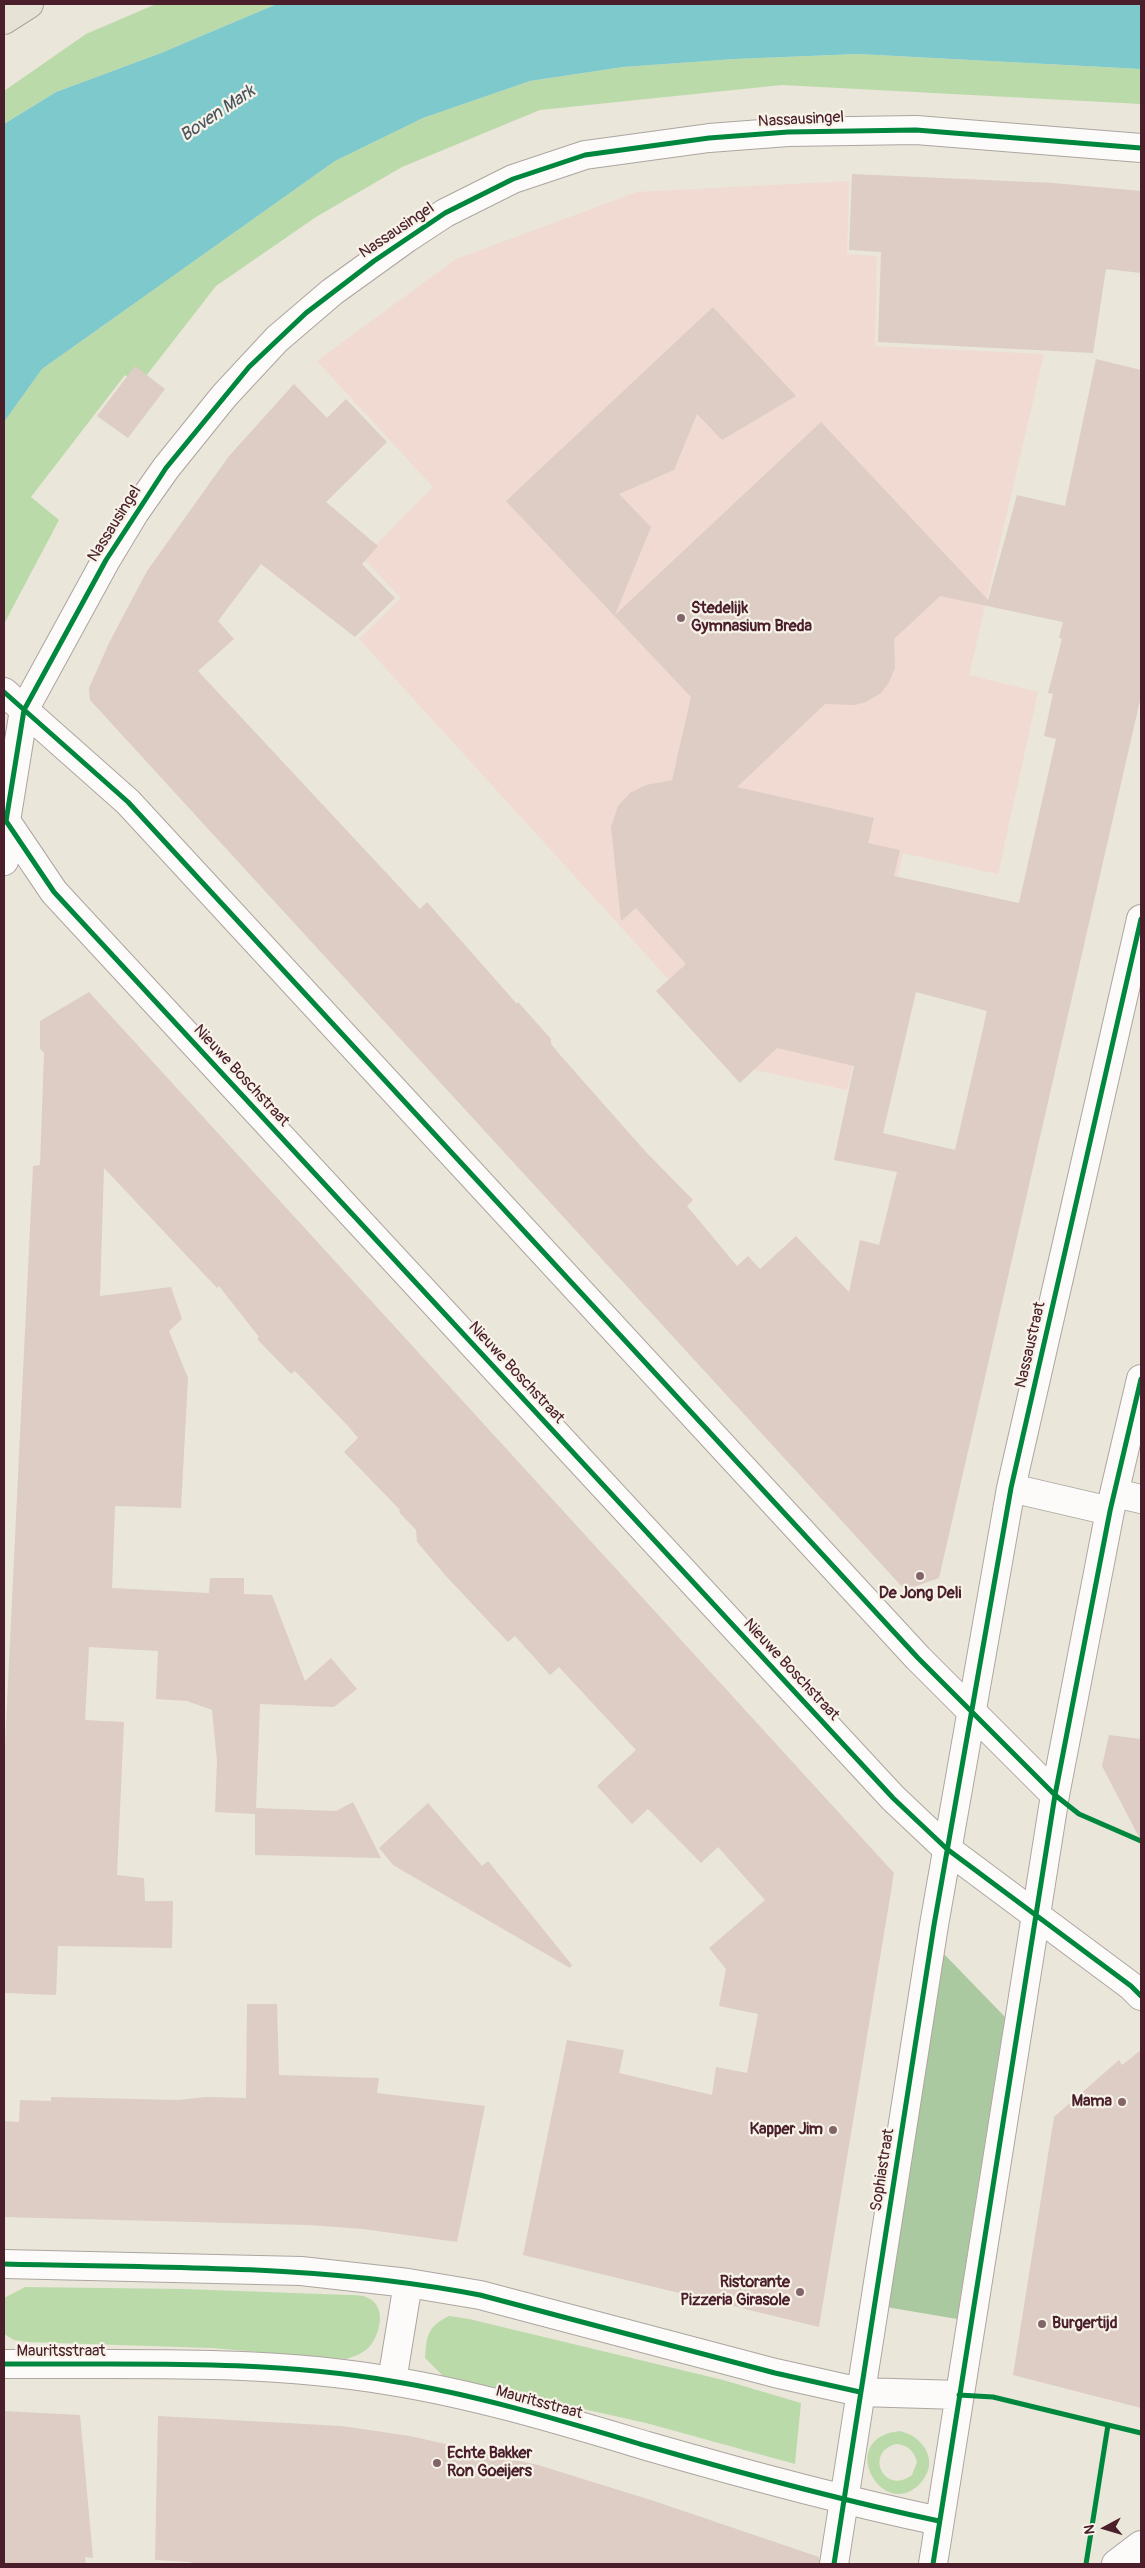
<!DOCTYPE html>
<html>
<head>
<meta charset="utf-8">
<style>
	body { margin:0 }
	#map { position:relative; width:1145px; height:2568px; overflow:hidden; background:#eae6da; font-family:Pangolin,sans-serif }
	canvas { display:block }
	.frame { position:absolute; inset:0; border:5px solid #4a1f2b; pointer-events:none }
	.north { position:absolute; left:1080px; top:2503px; width:50px; height:50px; -webkit-text-stroke:4px #f7f3e8; paint-order:stroke; rotate:264deg; font-size:14px; font-weight:700; line-height:20px; text-align:center; color:#4a1f2b }
	.north::after { content:''; display:block; margin:auto; width:18px; height:22px; background:#4a1f2b; clip-path:polygon(50% 0,100% 100%,50% 72%,0 100%) }
</style>
</head>
<body>
<div id="map">
<canvas width="1145" height="2568"></canvas>
<div class="frame"></div>
<div class="north">N</div>
</div>
<script>
const g = document.querySelector('canvas').getContext('2d');
g.lineJoin = 'round';
function fillPath(path, color) {
  g.fillStyle = color;
  g.fill(path, 'evenodd');
}
function stroke(path, color, width, dash) {
  g.strokeStyle = color;
  g.lineWidth = width;
  g.lineCap = dash ? 'butt' : 'round';
  g.setLineDash(dash || []);
  g.stroke(path);
}
function label(font, color, halo, rows, align = 'center') {
  g.font = font + ' Pangolin,sans-serif';
  g.lineWidth = 4.5;
  g.setLineDash([]);
  g.textBaseline = 'middle';
  g.strokeStyle = halo;
  g.fillStyle = color;
  for (const [text, x, y, turn = 0] of rows) {
    g.save();
    g.translate(x, y);
    g.rotate((+turn || 0) * Math.PI / 180);
    g.textAlign = isNaN(turn) ? turn : align;
    if (halo) g.strokeText(text, 0, 0);
    g.fillText(text, 0, 0);
    g.restore();
  }
}
const built = new Path2D(`
	M 849,181 L 847,254 L 877,256 L 875,346 L 1044,354 L 969,675 L 1038,692 L 998,874 L 903,853 L 847,1090 L 750,1069 L 359,639 L 401,598 L 363,558 L 433,487 L 317,361 L 456,259 L 637,192 Z`);
const green = new Path2D(`
	M 156,4 L 277,4 L 161,53 L 56,92 L 4,124 L 4,91 L 86,34 Z
	M 858,54 L 1141,69 L 1141,104 L 782,85 L 540,110 L 402,167 L 316,217 L 216,286 L 139,385 L 125,375 L 31,497 L 59,520 L 4,624 L 4,422 L 42,369 L 335,161 L 423,118 L 530,81 L 623,67 L 735,59 Z
	M 25,2287 L 184,2289 L 349,2295 C 355,2295 363,2295 368,2298 C 387,2306 380,2334 370,2346 C 363,2354 355,2356 346,2359 L 211,2348 L 27,2342 L 14,2340 L 4,2334 L 4,2298 Z
	M 449,2316 L 469,2319 L 723,2380 L 801,2403 L 795,2464 L 646,2423 L 445,2378 L 425,2358 C 427,2335 427,2327 449,2316 Z
	M 900,2431 C 922,2436 939,2459 923,2480 C 886,2528 832,2438 900,2431 ZM 896,2444 C 908,2445 914,2451 917,2462 L 912,2475 C 885,2496 863,2453 896,2444 Z`);
const forest = new Path2D(`
	M 943,1953 L 1005,2017 L 957,2319 L 886,2307 Z`);
const water = new Path2D(`
	M 277,4 L 1141,4 L 1141,69 L 858,54 L 735,59 L 623,67 L 530,81 L 423,118 L 335,161 L 42,369 L 4,422 L 4,124 L 56,92 L 161,53 Z`);
const building = new Path2D(`
	M 852,174 L 1053,183 L 1141,191 L 1141,273 L 1106,269 L 1093,353 L 878,342 L 881,252 L 849,250 Z
	M 713,307 L 796,396 L 722,440 L 697,414 L 674,470 L 619,494 L 651,527 L 615,615 L 821,422 L 988,600 L 1017,495 L 1065,506 L 1096,359 L 1141,370 L 1141,696 L 939,1578 L 905,1590 L 90,700 L 89,688 L 109,643 L 147,571 L 229,456 L 294,384 L 327,418 L 346,399 L 387,442 L 326,502 L 378,546 L 362,564 L 395,598 L 355,637 L 261,564 L 218,621 L 234,639 L 198,671 L 420,909 L 427,902 L 517,1004 L 518,1002 L 551,1039 L 551,1044 L 561,1056 L 645,1151 L 693,1200 L 687,1206 L 737,1266 L 748,1256 L 760,1269 L 796,1236 L 849,1292 L 860,1240 L 879,1245 L 897,1172 L 834,1160 L 854,1066 L 777,1048 L 740,1083 L 656,991 L 686,964 L 636,908 L 621,921 L 611,827 L 618,806 L 630,793 L 646,785 L 672,780 L 691,697 L 506,501 ZM 940,596 L 1063,622 L 1059,638 L 1062,639 L 1048,693 L 1053,694 L 1044,736 L 1056,739 L 1019,903 L 894,876 L 900,850 L 868,843 L 874,818 L 737,787 L 825,704 L 855,705 L 866,702 L 881,693 L 888,684 L 895,668 L 894,639 ZM 916,992 L 987,1011 L 955,1150 L 883,1133 Z
	M 135,366 L 165,389 L 128,438 L 97,416 Z
	M 89,992 L 894,1873 L 819,2327 L 523,2255 L 567,2040 L 624,2050 L 619,2073 L 712,2095 L 716,2067 L 747,2073 L 758,2014 L 719,2006 L 726,1969 L 709,1948 L 765,1900 L 718,1847 L 701,1863 L 648,1809 L 632,1824 L 597,1786 L 636,1750 L 559,1667 L 550,1675 L 515,1636 L 508,1642 L 445,1575 L 417,1542 L 416,1530 L 399,1512 L 400,1510 L 344,1452 L 358,1438 L 349,1427 L 295,1371 L 291,1374 L 257,1339 L 259,1337 L 219,1286 L 217,1288 L 104,1168 L 100,1296 L 171,1287 L 182,1319 L 169,1331 L 188,1378 L 181,1508 L 115,1506 L 112,1588 L 209,1593 L 210,1578 L 244,1578 L 244,1594 L 272,1595 L 305,1681 L 331,1658 L 357,1689 L 334,1707 L 260,1704 L 256,1808 L 336,1811 L 353,1802 L 381,1858 L 255,1855 L 255,1814 L 215,1812 L 217,1761 L 212,1710 L 187,1701 L 156,1699 L 158,1651 L 89,1647 L 85,1720 L 124,1722 L 117,1875 L 144,1878 L 145,1901 L 173,1901 L 172,1948 L 58,1946 L 56,1995 L 4,1993 L 4,1765 L 33,1166 L 40,1165 L 44,1053 L 40,1049 L 40,1021 Z
	M 1109,1735 L 1141,1739 L 1141,1841 L 1102,1766 Z
	M 428,1803 L 482,1866 L 488,1861 L 572,1965 L 570,1968 L 393,1865 L 379,1848 Z
	M 247,2004 L 277,2004 L 279,2075 L 379,2078 L 377,2093 L 485,2106 L 457,2242 L 363,2229 L 308,2225 L 4,2217 L 4,2121 L 19,2122 L 20,2100 L 51,2101 L 51,2097 L 178,2100 L 206,2097 L 246,2098 Z
	M 1141,2050 L 1141,2408 L 1013,2375 L 1054,2117 L 1119,2060 L 1122,2065 Z
	M 4,2411 L 80,2415 L 93,2558 L 85,2557 L 86,2564 L 4,2564 Z
	M 158,2416 L 342,2426 L 410,2436 L 538,2465 L 654,2501 L 819,2557 L 819,2564 L 191,2564 L 191,2562 L 155,2560 Z`);
const minor = new Path2D(`
	M 4,692 L 128,802 L 918,1658 L 1055,1795
	M 4,818 L 54,892 L 893,1798 L 947,1849 L 1131,1986 L 1141,1996
	M 4,861 L 6,821 L 24,710 L 106,560 L 135,512 L 166,468 L 224,396 L 277,339 L 332,292 L 407,238 L 445,213 L 513,179 L 585,155 L 709,138 L 788,132 L 916,130 L 1141,148
	M 1011,1488 L 1110,1511
	M 1115,1493 L 1141,1499
	M 4,2264 L 301,2271 L 408,2283 L 480,2295 L 775,2373 L 860,2392 L 959,2395
	M 4,2364 C 132,2365 264,2359 391,2381 C 478,2395 563,2421 647,2446 C 744,2474 840,2500 939,2521
	M 392,2381 L 408,2283
	M 834,2564 L 934,1925 L 1011,1488 L 1141,919
	M 933,2564 L 1055,1795 L 1110,1511 L 1141,1379
	M 1116,2564 L 1141,2545`);
const major = new Path2D(`
	M 4,20 L 29,4`);
const cycleway = new Path2D(`
	M 4,692 L 128,802 L 918,1658 L 1055,1795 L 1079,1814 L 1141,1841
	M 4,818 L 54,892 L 893,1798 L 947,1849 L 1131,1986 L 1141,1996
	M 6,821 L 24,710 L 106,560 L 166,468 L 249,367 L 306,313 L 374,261 L 445,213 L 513,179 L 585,155 L 709,138 L 788,132 L 916,130 L 1141,148
	M 4,2264 C 163,2268 323,2264 480,2295 L 775,2373 L 860,2392
	M 4,2364 C 132,2365 264,2359 391,2381 C 478,2395 563,2421 647,2446 C 744,2474 840,2500 939,2521
	M 959,2395 L 993,2397 L 1141,2433
	M 834,2564 L 934,1925 L 1011,1488 L 1141,919
	M 933,2564 L 1055,1795 L 1110,1511 L 1141,1379
	M 1086,2564 L 1108,2425`);
const markers = [
	[681,618,5,"#826568"],
	[920,1576,5,"#826568"],
	[1122,2102,5,"#826568"],
	[833,2130,5,"#826568"],
	[800,2292,5,"#826568"],
	[1042,2324,5,"#826568"],
	[437,2463,5,"#826568"]
];
const streetNames = [
	["Nassausingel",801,120,-3],
	["Nassausingel",397,231,-34],
	["Nassausingel",115,524,-58],
	["Nieuwe Boschstraat",241,1076,47],
	["Nassaustraat",1031,1345,-77],
	["Nieuwe Boschstraat",516,1373,47],
	["Nieuwe Boschstraat",791,1670,47],
	["Sophiastraat",883,2170,-81],
	["Mauritsstraat",61,2352],
	["Mauritsstraat",539,2403,15]
];
const poiNames = [
	["Stedelijk",691,609],
	["Gymnasium Breda",691,627],
	["De Jong Deli",920,1594,"center"],
	["Mama",1112,2102,"right"],
	["Kapper Jim",823,2130,"right"],
	["Ristorante",790,2283,"right"],
	["Pizzeria Girasole",790,2301,"right"],
	["Burgertijd",1052,2324],
	["Echte Bakker",447,2454],
	["Ron Goeijers",447,2472]
];
const waterNames = [
	["Boven Mark",218,114,-34]
];
fillPath(built, '#f1dad2');
fillPath(green, '#bbdaaa');
fillPath(forest, '#abc9a0');
fillPath(water, '#7dc9cb');
fillPath(building, '#ddcdc5');
stroke(minor, '#aca5a0', 30);
stroke(major, '#aca5a0', 30);
stroke(minor, '#fcfbf9', 28);
stroke(major, '#e7e2d6', 28);
stroke(cycleway, '#00873e', 5);
for (const [x, y, r, color] of markers) {
  const dot = new Path2D();
  dot.arc(x, y, r, 0, 2 * Math.PI);
  g.fillStyle = color;
  g.fill(dot);
  stroke(dot, '#f7f3e8', 2);
}
label('16px', '#4a1f2b', '#f7f3e8', streetNames);
label('bold 16px', '#4a1f2b', '#f7f3e8', poiNames, 'left');
label('italic 18px', '#4b5661', '#f7f3e8', waterNames);
</script>
</body>
</html>
